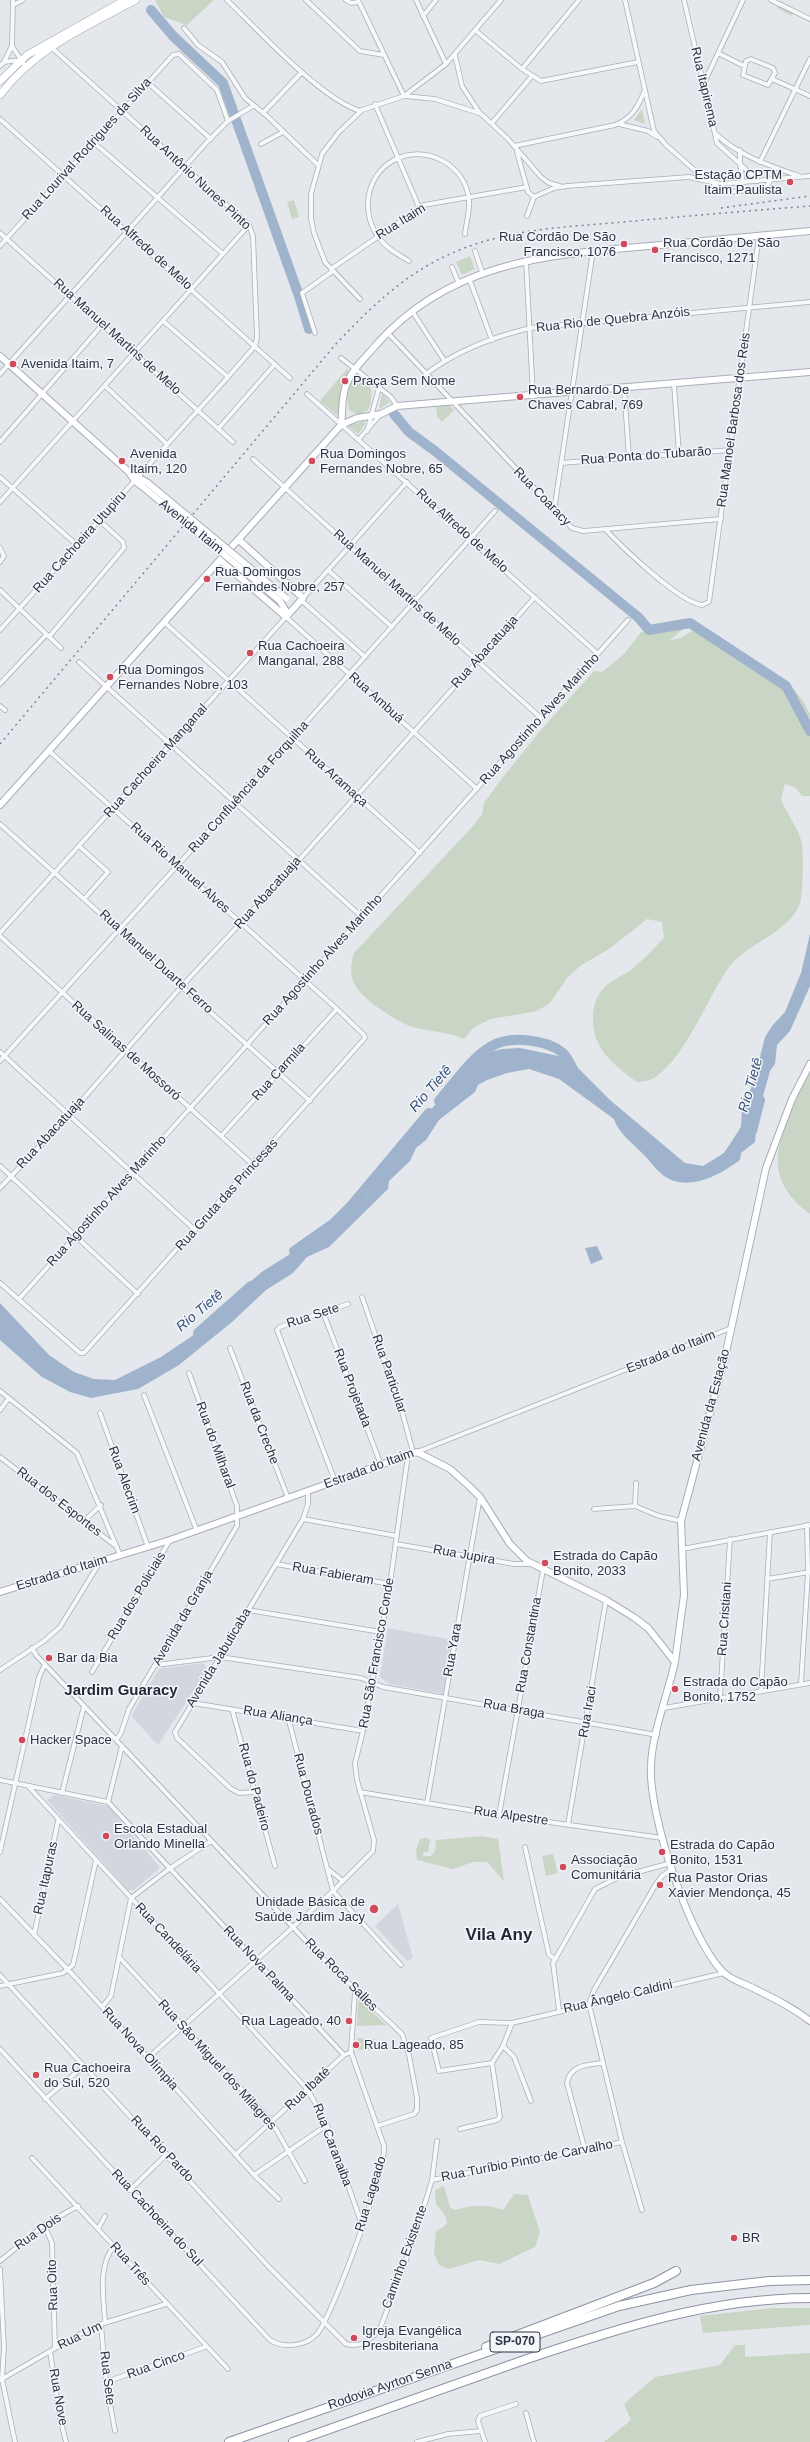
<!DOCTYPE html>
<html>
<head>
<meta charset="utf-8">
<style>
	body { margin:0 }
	canvas { display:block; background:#e4e7ec }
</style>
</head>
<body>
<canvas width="810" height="2442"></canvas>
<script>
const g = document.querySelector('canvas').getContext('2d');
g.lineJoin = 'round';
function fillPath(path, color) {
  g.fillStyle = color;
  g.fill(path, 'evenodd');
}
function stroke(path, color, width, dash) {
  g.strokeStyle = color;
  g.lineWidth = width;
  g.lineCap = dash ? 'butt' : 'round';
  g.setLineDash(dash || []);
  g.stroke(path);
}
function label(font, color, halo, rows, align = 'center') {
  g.font = font + ' Arial,sans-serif';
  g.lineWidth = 3;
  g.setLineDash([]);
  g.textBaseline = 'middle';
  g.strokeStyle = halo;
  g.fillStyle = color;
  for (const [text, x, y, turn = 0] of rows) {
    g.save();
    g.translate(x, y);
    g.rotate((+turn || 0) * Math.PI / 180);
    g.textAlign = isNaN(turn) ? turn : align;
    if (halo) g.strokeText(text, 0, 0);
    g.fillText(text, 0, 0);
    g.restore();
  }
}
const built = new Path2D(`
	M 388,1628 L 453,1640 L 443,1694 L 389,1684 L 381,1678 L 380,1675 Z
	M 202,1663 L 206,1666 L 206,1672 L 158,1745 L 131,1716 L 159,1669 Z
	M 55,1795 L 108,1806 L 159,1866 L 158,1870 L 134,1890 L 128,1890 L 47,1800 Z
	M 398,1904 L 413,1958 L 407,1961 L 375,1926 Z`);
const green = new Path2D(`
	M 155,0 L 214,0 L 187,25 L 164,17 Z
	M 780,1 L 795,9 L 792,16 L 777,8 Z
	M 642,109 L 645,124 L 634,120 Z
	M 294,200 L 299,217 L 292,219 L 287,202 Z
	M 470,256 L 475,269 L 462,275 L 456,262 Z
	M 347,369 L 349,371 L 341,391 L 338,416 L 320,401 Z
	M 358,378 C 375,380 373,398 368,410 L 359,415 L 349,410 L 347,396 L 352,380 Z
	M 382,394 L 390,402 L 379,409 Z
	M 449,405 L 454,410 L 442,422 L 437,416 L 436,407 Z
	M 364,421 L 365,424 L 358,434 L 348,426 Z
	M 690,623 L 669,641 L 682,637 L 701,626 L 712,637 L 763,673 L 783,679 L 794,689 L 803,701 L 810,714 L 810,796 L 802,796 L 796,788 L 785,784 L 781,799 C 786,813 797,825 801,840 C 804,849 803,894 800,903 C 791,932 747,943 729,967 C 709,995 683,1063 652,1079 C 648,1081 642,1081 637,1082 C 615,1066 591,1048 593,1017 C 593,1007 596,997 603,989 C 609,981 622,976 631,970 C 643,960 653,949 664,938 L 662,922 L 647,919 L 609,949 L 580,966 L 568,977 L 550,1003 L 537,1011 L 491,1019 L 474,1027 L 464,1039 C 447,1031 428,1032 410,1026 C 394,1020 358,997 353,981 C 350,971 351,962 354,953 L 474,825 L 482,814 L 484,803 L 500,781 L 540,731 L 594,671 L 602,672 L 624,654 L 641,632 Z
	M 810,1073 L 810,1214 C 754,1172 784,1133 804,1081 Z
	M 482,1836 L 498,1839 L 504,1881 L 487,1862 L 473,1862 L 453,1869 L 417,1860 L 416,1850 L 420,1839 L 427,1838 L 430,1840 L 428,1852 L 424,1852 L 423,1856 L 431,1856 L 435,1851 L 436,1840 Z
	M 553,1854 L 558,1873 L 546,1876 L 542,1856 Z
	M 358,1998 L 386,2025 L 357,2026 Z
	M 357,2038 L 375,2039 L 376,2050 L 358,2050 Z
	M 444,2186 L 450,2207 L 455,2210 C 473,2205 486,2204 503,2210 L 514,2194 L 528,2195 L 540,2232 L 535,2247 L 499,2264 L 479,2260 L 449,2269 L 439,2265 L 434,2253 L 436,2231 L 442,2228 L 447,2223 L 446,2217 L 436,2204 L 435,2190 Z
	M 772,2308 L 810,2308 L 810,2325 L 703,2333 L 700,2316 Z
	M 735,2345 L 745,2345 L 745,2357 L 810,2353 L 810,2442 L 604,2442 L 631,2420 L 624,2404 L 655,2377 L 720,2365 Z`);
const water = new Path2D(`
	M 810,934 L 810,986 L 790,1031 L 777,1045 L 775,1064 L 770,1071 L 757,1118 L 755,1142 L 741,1153 L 740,1160 C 721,1174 693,1190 669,1179 C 657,1173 650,1160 640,1151 C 630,1141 618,1132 614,1119 L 559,1079 L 529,1069 L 507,1073 L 487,1080 L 478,1085 L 475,1092 L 439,1120 L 426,1140 L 416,1148 L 410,1161 L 389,1181 L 388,1189 L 329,1247 L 307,1257 L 293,1273 L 266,1290 L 232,1322 L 179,1365 L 138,1389 L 91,1398 L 70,1392 L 42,1377 L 0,1340 L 0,1303 L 49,1355 L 74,1372 L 94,1379 L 115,1380 L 161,1357 L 204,1328 L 236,1301 L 251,1281 L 263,1271 L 314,1239 L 366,1196 L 412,1137 L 427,1114 L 469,1065 L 486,1053 L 502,1049 L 520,1048 L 568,1058 L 610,1100 L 685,1163 L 703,1166 L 724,1153 L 741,1127 L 742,1109 L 754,1081 L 765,1037 L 772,1026 L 785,1012 L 801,973 Z
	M 597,1246 L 603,1259 L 591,1264 L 585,1248 Z`);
const river = new Path2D(`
	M 151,10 L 173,36 L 223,83 L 299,296 L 309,329
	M 394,414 L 409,432 L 435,451 L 638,617 L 649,630 L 690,623 L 786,686 L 810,731
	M 439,1101 C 455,1083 469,1060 490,1047 C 509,1035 546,1039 563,1053 C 567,1057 570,1064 573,1069
	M 752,1131 L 760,1100
	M 294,1251 L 334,1223 L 351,1206 L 429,1113
	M 198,1333 L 251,1286`);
const street = new Path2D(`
	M 227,0 C 258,30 321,99 360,111
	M 306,0 L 360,51 L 384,55
	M 346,0 L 351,3 L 359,2
	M 358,0 L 404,96
	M 416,0 L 446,64
	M 625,0 L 654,131 L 666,145 L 707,181
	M 684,0 L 717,143 L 740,164 L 743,182
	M 771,0 L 810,19
	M 13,5 L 23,0
	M 423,16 L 436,0
	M 184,28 L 198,45 L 222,62 L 245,98 L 267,116 L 318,165
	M 475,30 L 522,69 L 541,81 L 638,62
	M 12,46 L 25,66
	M 718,53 L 744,66
	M 455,55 L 462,86 L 479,112 L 508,139 L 541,177 L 549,183 L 560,186
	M 751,59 L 773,68 L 775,73 L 768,85 L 743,75 L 746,61 Z
	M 4,62 L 12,46 L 13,0
	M 0,66 L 4,62 L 20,60
	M 522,69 L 579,0
	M 772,79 L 810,96
	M 147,82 L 211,139
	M 704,83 L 743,0
	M 405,96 L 435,99 L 479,113
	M 375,104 L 419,207
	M 263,113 L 302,72
	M 0,119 L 290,378
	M 492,123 L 532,76
	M 619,124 L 648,131 L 657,137
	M 715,133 C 737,155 770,166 799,176
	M 92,141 L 223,254
	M 261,144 L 283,132
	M 514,146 L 615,125 C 631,119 638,107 644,92
	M 740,150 L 740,164 L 758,181
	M 517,152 L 528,192 L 534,197
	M 760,162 L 810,59
	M 714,185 L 730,192 L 765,188 L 771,180
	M 534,197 L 554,188 L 567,186 L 689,177 L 721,184 L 810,176
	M 527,216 L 534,197
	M 0,233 L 233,442
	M 0,246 L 173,55 L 179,54 L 217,90 L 228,121
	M 475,251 L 482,272
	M 409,261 C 399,255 387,249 380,239 C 360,215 365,176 394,160 C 425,143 467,165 469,201 C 470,211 466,223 465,234
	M 526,261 L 533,396
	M 452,267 L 459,284
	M 331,269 L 424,205 L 527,187
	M 469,278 L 492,340
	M 360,299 L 325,262 L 314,233 L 311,219 L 311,194 L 322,154 L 338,133 L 362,110 L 404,96 L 446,64 L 501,0
	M 412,311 L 444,360
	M 163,321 L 228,377
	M 387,332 L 572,528 L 583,531 L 721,519
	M 315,333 L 302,293 L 333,271
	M 341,358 L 391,397 L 397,406
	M 0,374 L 208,141 L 228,121 L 253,106
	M 426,374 C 456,351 493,337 530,328 L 810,302
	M 674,384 L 679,454
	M 105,386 L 167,444
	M 624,388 L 629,457
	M 307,394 L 598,654
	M 218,429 L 275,364
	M 367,431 L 379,388
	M 359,439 L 381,414
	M 0,442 L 103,324
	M 253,459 L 541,718
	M 561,463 L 731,450
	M 0,477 L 77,545
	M 0,502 L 249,225
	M 554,511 L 593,251
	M 605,529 C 622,547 679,602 702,605 L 709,602 L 759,236
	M 0,548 L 4,556 L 0,562
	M 328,570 L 392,627
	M 0,590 L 61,648
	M 303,598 L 407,482
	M 301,600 L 365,657
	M 164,622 L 420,853
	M 0,630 L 228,377 L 255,346 L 257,337 L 253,236 L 249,225 L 51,47
	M 49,637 L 124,548 L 123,542 L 99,520
	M 79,662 L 362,917
	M 0,684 L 46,635
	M 0,706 L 5,710
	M 0,824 L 310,1101
	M 79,846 L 108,872 L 85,898
	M 0,933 L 286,617 L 477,789
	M 0,936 L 253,1165
	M 0,1052 L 195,1230
	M 0,1061 L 235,802 L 495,511
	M 221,1136 L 337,1009
	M 0,1166 L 138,1294
	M 0,1188 L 69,1115 L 182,986 L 299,860 L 535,597
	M 0,1283 L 80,1353 L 84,1353 L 365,1038 L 364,1035 L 337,1009 L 49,751
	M 362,1297 L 401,1408 L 413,1452
	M 19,1299 L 628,620
	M 323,1312 L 381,1465
	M 230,1348 L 288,1498
	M 0,1391 L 77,1453 L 120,1555
	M 144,1395 L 197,1531
	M 0,1410 L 9,1398
	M 100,1413 L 148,1547
	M 417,1452 L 731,1328
	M 0,1457 L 117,1547
	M 335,1481 L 277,1330 L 280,1327 L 348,1304
	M 635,1506 L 636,1483
	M 594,1509 L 635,1506 L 659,1516 L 681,1521
	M 303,1519 L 397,1536
	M 83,1522 L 101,1505
	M 396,1544 L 514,1564 L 531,1564
	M 682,1549 L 810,1525
	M 276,1564 L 390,1584
	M 767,1579 L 810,1572
	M 248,1610 L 381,1632
	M 32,1648 L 36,1655 L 322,1958 L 402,2034 L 409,2055 L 417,2098 L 417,2110 L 414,2114 L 377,2126
	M 156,1665 L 220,1657 L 361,1678 L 383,1687 L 657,1735
	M 0,1670 L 44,1641 L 60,1627 L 100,1562
	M 92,1672 L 170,1540
	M 801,1684 L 808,1572 L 807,1525
	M 761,1691 L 770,1532
	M 720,1698 L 730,1539
	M 193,1703 L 363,1731
	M 664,1708 L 810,1683
	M 232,1709 L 275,1866
	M 288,1717 L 333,1891 L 401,1965
	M 116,1740 L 121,1733 L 129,1709 L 237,1526 L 237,1506 L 189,1373
	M 0,1780 L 108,1802
	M 28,1786 L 308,2090 L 327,2125 L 362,2225
	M 255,1792 L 239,1793 L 230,1788 L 177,1738 L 175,1732 L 303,1519 L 308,1504 L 308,1491
	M 360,1792 L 499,1815 L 662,1838
	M 62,1793 L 84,1706
	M 108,1802 L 344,2055 L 351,2052
	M 108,1802 L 122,1746
	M 427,1803 L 480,1497
	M 499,1815 L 543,1570
	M 568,1825 L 606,1600
	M 525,1847 L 549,1955 L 555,1959
	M 0,1852 L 39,1677 L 45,1664
	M 329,1870 L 343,1881
	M 0,1899 L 75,1977 L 254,2175 L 279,2199
	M 34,1935 L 58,1821
	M 119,1957 L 272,2122 L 305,2181
	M 0,1975 L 269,2267 L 346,2344 C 361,2348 373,2339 381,2326 L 414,2239 L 432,2180 L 437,2141
	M 0,1986 L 63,1973 L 73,1965 L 96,1860
	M 102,2007 L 111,1996 L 131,1898 L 169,1869 L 211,1841
	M 559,2010 L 553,1963 L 595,1889 L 619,1877 L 671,1863
	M 503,2046 L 514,2057 L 531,2101
	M 0,2049 L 270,2340 C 284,2349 306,2346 317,2334 C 332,2317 387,2167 384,2146 L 351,2052 L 355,1991
	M 148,2058 L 333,1891 L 373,1851 L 374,1840 L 357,1780 L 355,1763 L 363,1731 L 390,1584 L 408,1455
	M 492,2063 L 439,2071 L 431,2038 L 479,2022 L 512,2023 L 724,1973
	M 45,2099 L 84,2066
	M 460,2129 L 497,2120 L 500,2117 L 492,2063 L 503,2046 L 512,2023
	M 585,2150 L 567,2083 C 570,2065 587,2065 602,2063
	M 235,2155 L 344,2055
	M 32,2158 L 228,2369
	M 254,2175 L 327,2125
	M 432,2180 L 622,2142
	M 130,2190 L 167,2154
	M 642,2210 L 622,2142 L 589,2004 L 594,1990 L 656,1884 L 662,1876 L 672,1869
	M 44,2225 L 52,2243 L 55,2348
	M 98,2229 L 105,2216
	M 0,2261 L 44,2225 L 78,2206
	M 0,2269 L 4,2347 L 2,2379 L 15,2442
	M 105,2323 C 104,2298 97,2267 114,2246
	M 101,2324 L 106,2382 L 115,2431
	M 50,2351 L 60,2418 L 66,2442
	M 0,2380 L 78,2335 L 101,2324 L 166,2304
	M 106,2382 L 205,2347
	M 526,2413 L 534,2442
	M 417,2442 L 448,2434 L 481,2431
	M 485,2442 L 478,2421 L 480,2416 L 516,2404`);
const secondary = new Path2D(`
	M 0,356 L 129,472 L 135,481 L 143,487
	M 341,425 C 343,411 341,395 347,383 C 353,368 366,357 376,345 C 450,261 547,255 650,246 C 703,241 757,236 810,231
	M 129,472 L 148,483
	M 220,560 L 286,617 L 303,598 L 239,540
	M 280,601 L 288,615
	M 0,805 L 341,425 L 357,418 L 381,414 L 397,406 L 810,372
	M 0,1592 L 170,1540 L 417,1452 L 450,1469 L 469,1486 L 480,1497 L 510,1544 L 527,1561 L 606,1600 L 635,1618 L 648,1628 L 675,1662 C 668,1693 652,1734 651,1765 C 648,1813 689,1938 723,1972 C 731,1980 743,1983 753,1988 C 773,1998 792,2007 810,2021
	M 675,1662 L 684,1595 L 681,1521 L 725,1357 L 766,1168 L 792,1099 L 810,1064`);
const primary = new Path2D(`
	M 0,81 L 27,55 L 125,0
	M 0,95 C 34,49 87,26 136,0`);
const highway = new Path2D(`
	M 486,2347 L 654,2283 L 676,2271
	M 229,2442 L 619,2306 L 691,2290 L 769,2281 L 810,2280
	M 293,2442 C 371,2414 449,2386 527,2359 C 619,2328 712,2298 810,2298`);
const rail = new Path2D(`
	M 721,208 L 810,196
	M 0,744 L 335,345 C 369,309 403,275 450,254 C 505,229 564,227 624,222 C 686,216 748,211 810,206`);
const secondaryBridge = new Path2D(`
	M 148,483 L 286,598
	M 143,487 L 280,601`);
const markers = [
	[790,182,4,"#d1495b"],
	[624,244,4,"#d1495b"],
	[655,250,4,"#d1495b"],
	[13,364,4,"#d1495b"],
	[345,381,4,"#d1495b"],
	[520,397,4,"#d1495b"],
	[122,461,4,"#d1495b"],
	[312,461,4,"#d1495b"],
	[207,579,4,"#d1495b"],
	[250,653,4,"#d1495b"],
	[110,677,4,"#d1495b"],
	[545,1563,4,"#d1495b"],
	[49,1658,4,"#d1495b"],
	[675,1689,4,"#d1495b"],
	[22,1740,4,"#d1495b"],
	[106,1836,4,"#d1495b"],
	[662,1852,4,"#d1495b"],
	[563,1867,4,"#d1495b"],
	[660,1885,4,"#d1495b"],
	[374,1909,5,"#d1495b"],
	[349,2021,4,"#d1495b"],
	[356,2045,4,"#d1495b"],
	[36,2075,4,"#d1495b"],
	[734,2238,4,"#d1495b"],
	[354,2338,4,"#d1495b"]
];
const shields = [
	[515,2342,50]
];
const shieldNames = [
	["SP-070",515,2342]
];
const streetNames = [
	["Rua Itapirema",704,87,77],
	["Rua Lourival Rodrigues da Silva",87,149,-48],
	["Rua Antônio Nunes Pinto",195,178,43],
	["Rua Itaim",401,222,-32],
	["Rua Alfredo de Melo",146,248,42],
	["Rua Rio de Quebra Anzóis",613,320,-6],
	["Rua Manuel Martins de Melo",117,337,42],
	["Rua Manoel Barbosa dos Reis",734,420,-82],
	["Rua Ponta do Tubarão",646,456,-4],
	["Rua Coaracy",542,497,46],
	["Avenida Itaim",191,527,39],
	["Rua Alfredo de Melo",462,531,42],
	["Rua Cachoeira Utupiru",80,542,-48],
	["Rua Manuel Martins de Melo",397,588,42],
	["Rua Abacatuaja",485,652,-48],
	["Rua Ambuá",376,698,42],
	["Rua Agostinho Alves Marinho",540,719,-48],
	["Rua Cachoeira Manganal",156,761,-48],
	["Rua Aramaça",336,778,42],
	["Rua Confluência da Forquilha",249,787,-48],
	["Rua Rio Manuel Alves",180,868,42],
	["Rua Abacatuaja",268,893,-48],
	["Rua Agostinho Alves Marinho",323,960,-48],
	["Rua Manuel Duarte Ferro",156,962,42],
	["Rua Salinas de Mossoró",126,1051,42],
	["Rua Carmila",279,1072,-48],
	["Rua Abacatuaja",51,1133,-47],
	["Rua Gruta das Princesas",227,1195,-48],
	["Rua Agostinho Alves Marinho",107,1201,-48],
	["Rua Sete",313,1316,-18],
	["Estrada do Itaim",671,1352,-22],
	["Rua Particular",389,1374,71],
	["Rua Projetada",352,1388,69],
	["Avenida da Estação",711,1405,-75],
	["Rua da Creche",259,1423,69],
	["Rua do Milharal",215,1445,70],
	["Estrada do Itaim",369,1469,-20],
	["Rua Alecrim",124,1480,70],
	["Rua dos Esportes",59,1502,38],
	["Rua Jupira",464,1555,10],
	["Estrada do Itaim",62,1573,-17],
	["Rua Fabieram",333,1574,10],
	["Rua dos Policiais",137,1596,-59],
	["Avenida da Granja",183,1618,-60],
	["Rua Cristiani",725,1619,-86],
	["Rua Constantina",529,1645,-80],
	["Rua Yara",453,1650,-80],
	["Rua São Francisco Conde",377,1653,-80],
	["Avenida Jabuticaba",219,1658,-59],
	["Rua Braga",514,1709,10],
	["Rua Iraci",588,1712,-80],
	["Rua Aliança",278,1716,9],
	["Rua do Padeiro",254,1787,75],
	["Rua Dourados",308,1794,75],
	["Rua Alpestre",511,1816,8],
	["Rua Itapuras",46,1878,-78],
	["Rua Candelária",168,1938,47],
	["Rua Nova Palma",259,1964,47],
	["Rua Roca Salles",341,1975,45],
	["Rua Ângelo Caldini",618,1997,-13],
	["Rua Nova Olímpia",140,2049,48],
	["Rua São Miguel dos Milagres",217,2065,48],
	["Rua Ibaté",308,2089,-43],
	["Rua Caranaiba",332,2145,69],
	["Rua Rio Pardo",162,2149,47],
	["Rua Turíbio Pinto de Carvalho",527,2161,-11],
	["Rua Lageado",371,2194,-73],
	["Rua Cachoeira do Sul",157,2218,47],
	["Rua Dois",38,2232,-35],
	["Caminho Existente",405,2257,-70],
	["Rua Três",130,2264,48],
	["Rua Oito",53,2285,-92],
	["Rua Um",80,2336,-26],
	["Rua Cinco",156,2365,-20],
	["Rua Sete",107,2378,83],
	["Rodovia Ayrton Senna",390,2385,-19],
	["Rua Nove",58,2397,80]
];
const poiNames = [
	["Estação CPTM",782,175,"right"],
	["Itaim Paulista",782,190,"right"],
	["Rua Cordão De São",616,237,"right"],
	["Francisco, 1076",616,252,"right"],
	["Rua Cordão De São",663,243],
	["Francisco, 1271",663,258],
	["Avenida Itaim, 7",21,364],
	["Praça Sem Nome",353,381],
	["Rua Bernardo De",528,390],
	["Chaves Cabral, 769",528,405],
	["Avenida",130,454],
	["Itaim, 120",130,469],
	["Rua Domingos",320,454],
	["Fernandes Nobre, 65",320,469],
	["Rua Domingos",215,572],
	["Fernandes Nobre, 257",215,587],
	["Rua Cachoeira",258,646],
	["Manganal, 288",258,661],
	["Rua Domingos",118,670],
	["Fernandes Nobre, 103",118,685],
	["Estrada do Capão",553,1556],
	["Bonito, 2033",553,1571],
	["Bar da Bia",57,1658],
	["Estrada do Capão",683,1682],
	["Bonito, 1752",683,1697],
	["Hacker Space",30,1740],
	["Escola Estadual",114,1829],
	["Orlando Minella",114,1844],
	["Estrada do Capão",670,1845],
	["Bonito, 1531",670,1860],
	["Associação",571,1860],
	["Comunitária",571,1875],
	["Rua Pastor Orias",668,1878],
	["Xavier Mendonça, 45",668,1893],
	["Unidade Básica de",365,1902,"right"],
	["Saúde Jardim Jacy",365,1917,"right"],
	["Rua Lageado, 40",341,2021,"right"],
	["Rua Lageado, 85",364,2045],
	["Rua Cachoeira",44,2068],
	["do Sul, 520",44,2083],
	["BR",742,2238],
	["Igreja Evangélica",362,2331],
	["Presbiteriana",362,2346]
];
const waterNames = [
	["Rio Tietê",751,1085,-74],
	["Rio Tietê",431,1089,-49],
	["Rio Tietê",200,1311,-40]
];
const quarterNames = [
	["Jardim Guaracy",121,1691]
];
const districtNames = [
	["Vila Any",499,1935]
];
fillPath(built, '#d2d6de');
fillPath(green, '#c9d6c5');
fillPath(water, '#9fb4cc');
stroke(river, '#9fb4cc', 10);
stroke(street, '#a9aeb7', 5.5);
stroke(secondary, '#a9aeb7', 8);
stroke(primary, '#a3abb8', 8);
stroke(highway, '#8b94a3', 10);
stroke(street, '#f7f8fa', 4);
stroke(secondary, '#fff', 6);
stroke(primary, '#fff', 7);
stroke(highway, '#fff', 8);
stroke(rail, '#7d8696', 1.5, [2, 4]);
stroke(secondaryBridge, '#a9aeb7', 8, []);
stroke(secondaryBridge, '#fff', 6);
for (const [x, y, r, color] of markers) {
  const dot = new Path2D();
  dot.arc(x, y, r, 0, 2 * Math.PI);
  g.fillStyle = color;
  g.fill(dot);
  stroke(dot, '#f4f6f9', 1.5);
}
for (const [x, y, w] of shields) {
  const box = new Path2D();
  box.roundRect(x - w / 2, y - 10, w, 20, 3);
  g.fillStyle = '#f4f6f9';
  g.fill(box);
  stroke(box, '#2b3445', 1);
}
label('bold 12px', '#2b3445', null, shieldNames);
label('13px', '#2b3445', '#f4f6f9', streetNames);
label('13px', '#2b3445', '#f4f6f9', poiNames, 'left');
label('italic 14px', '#34527a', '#f4f6f9', waterNames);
label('bold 15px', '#1d2536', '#f4f6f9', quarterNames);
label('bold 17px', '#1d2536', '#f4f6f9', districtNames);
</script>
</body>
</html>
